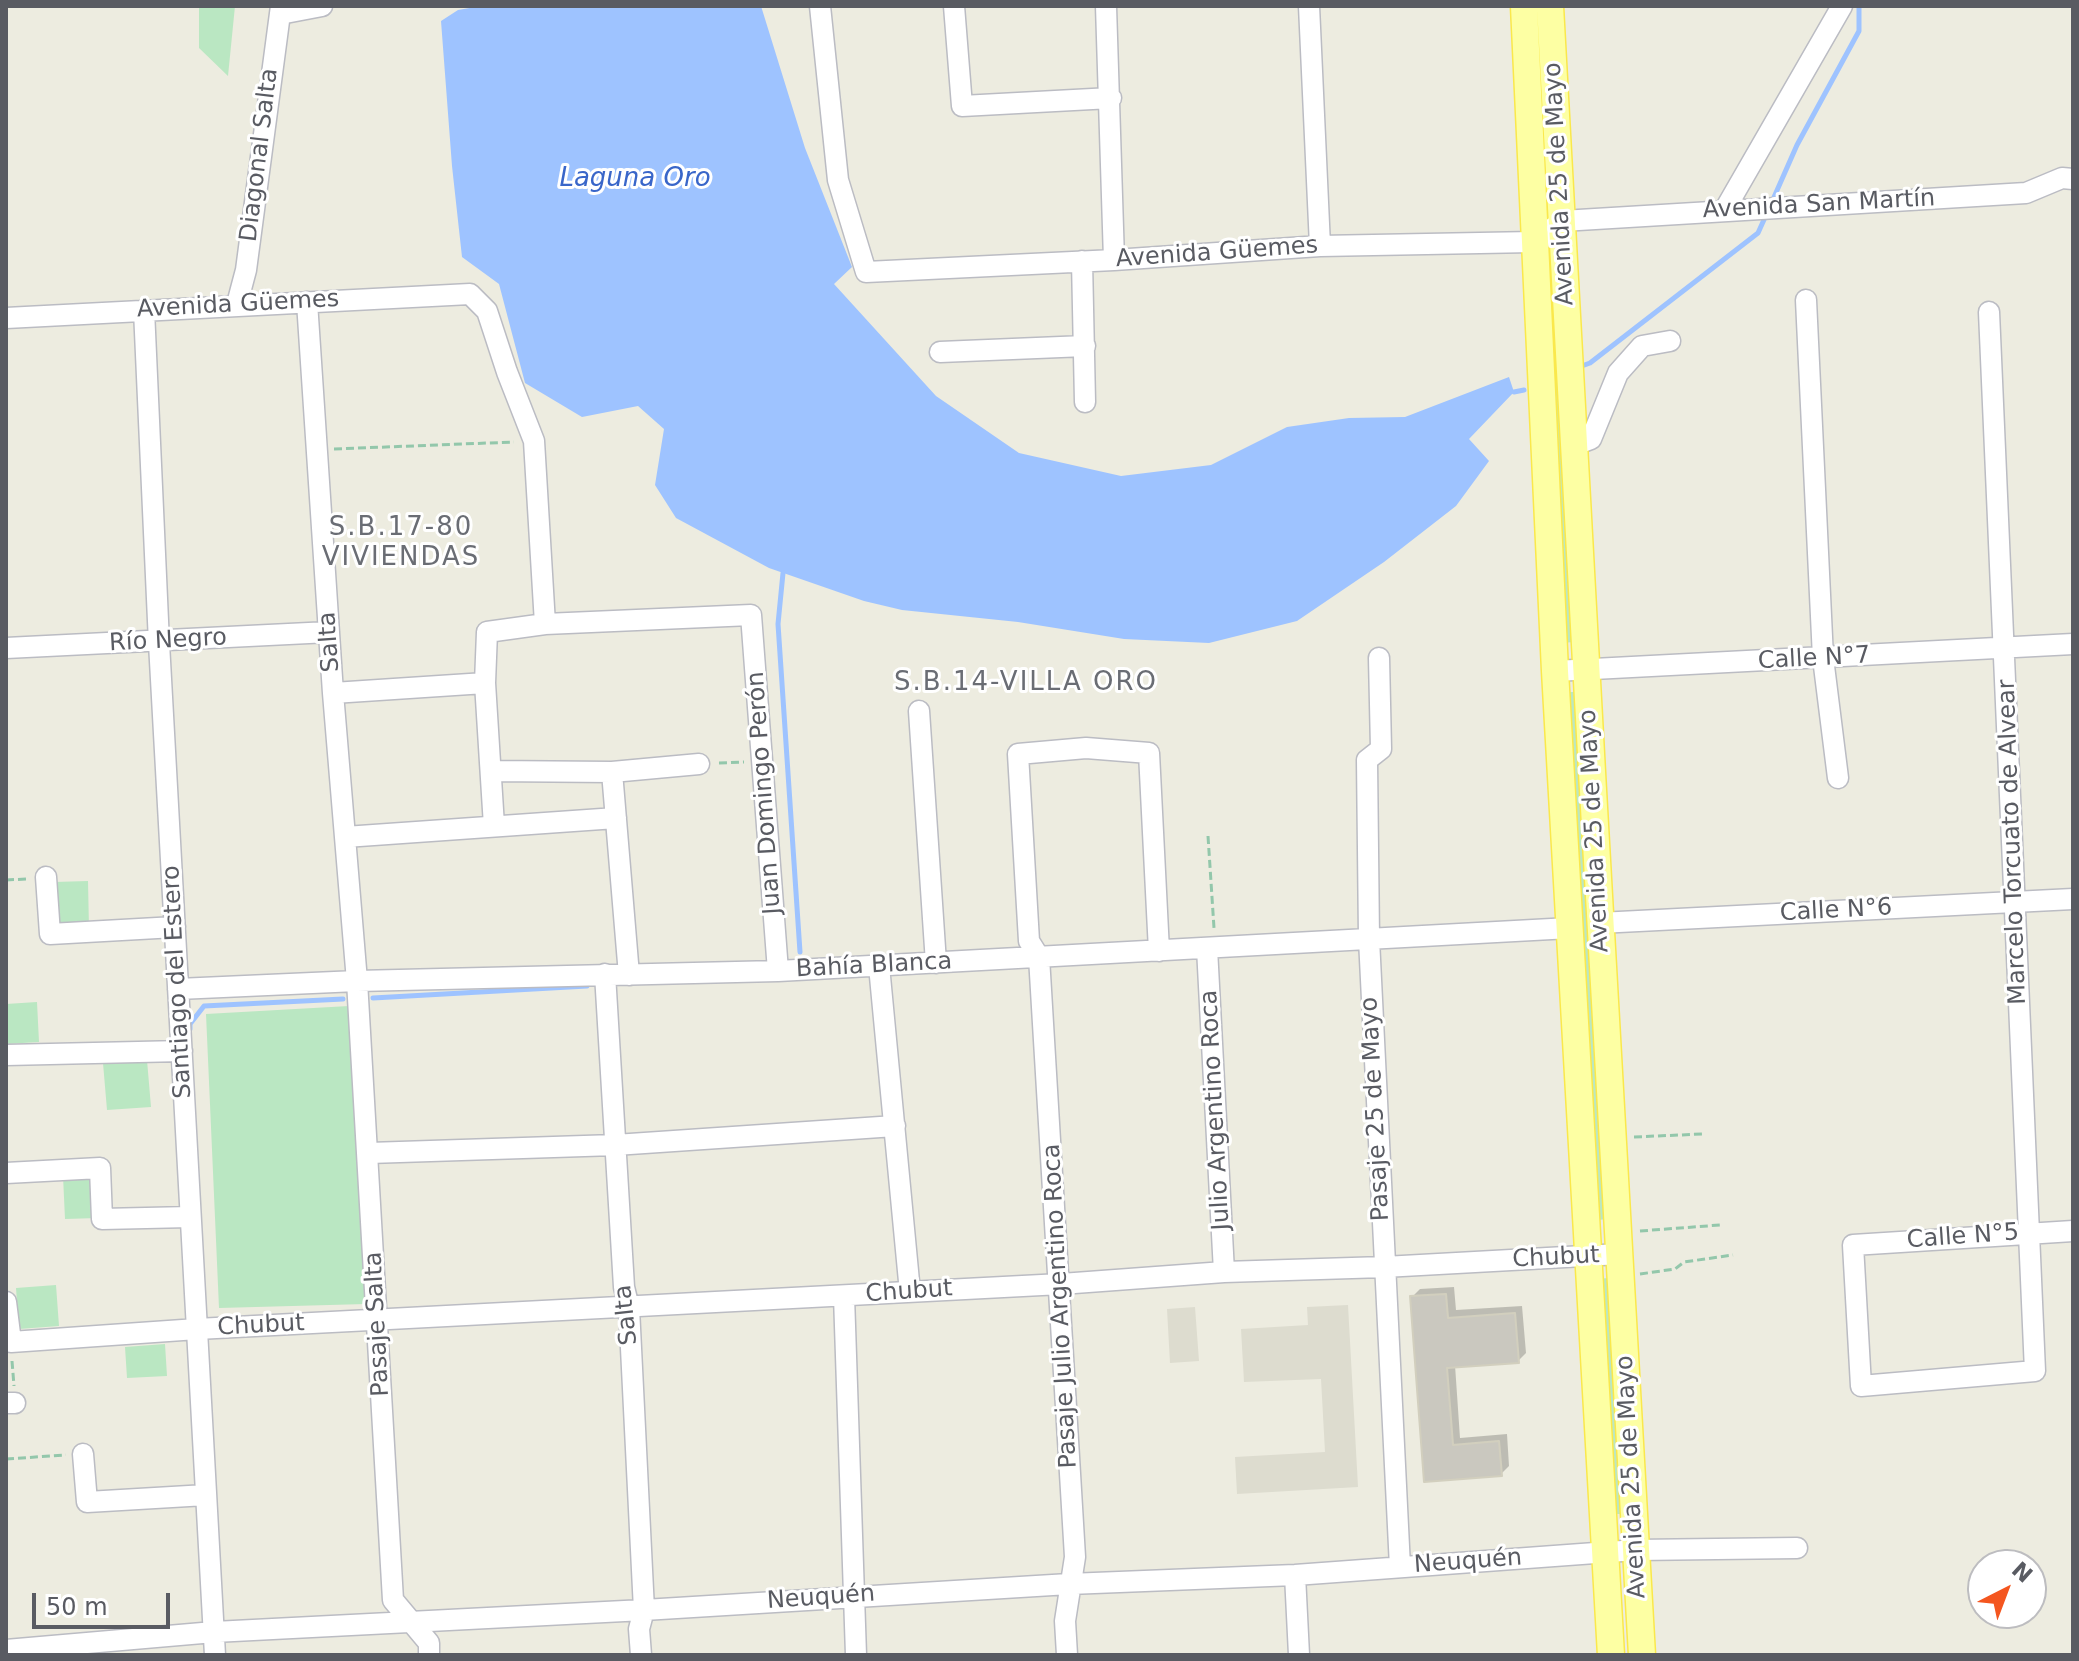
<!DOCTYPE html>
<html>
<head>
<meta charset="utf-8">
<style>
	body { margin:0 }
	#map { position:relative; width:2079px; height:1661px; overflow:hidden; background:#edece0; font-family:"DejaVu Sans",sans-serif }
	canvas { display:block }
	.frame { position:absolute; inset:0; border:8px solid #595b62; pointer-events:none }
	.north { position:absolute; left:1967px; top:1549px; width:80px; height:80px; box-sizing:border-box; background:#fff; border:2px solid #bdbdc0; border-radius:50%; rotate:42deg; font-size:22px; font-weight:700; line-height:32px; text-align:center; color:#595b62 }
	.north::after { content:''; display:block; margin:auto; width:28px; height:36px; background:#f4561f; clip-path:polygon(50% 0,100% 100%,50% 72%,0 100%) }
	.scale { position:absolute; left:32px; top:1593px; width:138px; height:36px; box-sizing:border-box; border:4px solid #595b62; border-top:0; padding-left:10px; font-size:24px; line-height:28px; white-space:nowrap; color:#595b62; -webkit-text-stroke:6px #fff; paint-order:stroke }
</style>
</head>
<body>
<div id="map">
<canvas width="2079" height="1661"></canvas>
<div class="frame"></div>
<div class="north">N</div>
<div class="scale">50 m</div>
</div>
<script>
const g = document.querySelector('canvas').getContext('2d');
g.lineJoin = 'round';
function fillPath(path, color) {
  g.fillStyle = color;
  g.fill(path, 'evenodd');
}
function stroke(path, color, width, dash) {
  g.strokeStyle = color;
  g.lineWidth = width;
  g.lineCap = dash ? 'butt' : 'round';
  g.setLineDash(dash || []);
  g.stroke(path);
}
function label(font, color, halo, rows, align = 'center') {
  g.font = font + ' "DejaVu Sans",sans-serif';
  g.lineWidth = 6;
  g.setLineDash([]);
  g.textBaseline = 'middle';
  g.strokeStyle = halo;
  g.fillStyle = color;
  for (const [text, x, y, turn = 0] of rows) {
    g.save();
    g.translate(x, y);
    g.rotate((+turn || 0) * Math.PI / 180);
    g.textAlign = isNaN(turn) ? turn : align;
    if (halo) g.strokeText(text, 0, 0);
    g.fillText(text, 0, 0);
    g.restore();
  }
}
const education = new Path2D(`
	M 1348,1305 L 1358,1487 L 1237,1494 L 1235,1457 L 1325,1452 L 1321,1379 L 1244,1382 L 1241,1329 L 1308,1325 L 1307,1307 Z
	M 1195,1307 L 1199,1361 L 1170,1363 L 1167,1309 Z`);
const green = new Path2D(`
	M 199,6 L 235,6 L 228,76 L 199,48 Z
	M 1541,262 L 1551,262 L 1573,642 L 1563,643 Z
	M 1568,692 L 1578,692 L 1607,1219 L 1598,1220 Z
	M 88,881 L 89,929 L 55,929 L 54,882 Z
	M 37,1002 L 39,1042 L 6,1044 L 6,1004 Z
	M 349,1006 L 366,1304 L 219,1308 L 206,1014 Z
	M 147,1060 L 151,1107 L 107,1110 L 103,1063 Z
	M 96,1175 L 98,1218 L 65,1219 L 63,1176 Z
	M 1608,1278 L 1622,1514 L 1613,1514 L 1598,1279 Z
	M 56,1285 L 59,1326 L 19,1329 L 16,1288 Z
	M 165,1344 L 167,1376 L 127,1378 L 125,1347 Z`);
const water = new Path2D(`
	M 481,6 L 761,6 L 805,148 L 852,267 L 834,284 L 936,396 L 1019,453 L 1121,476 L 1211,465 L 1287,427 L 1349,418 L 1405,417 L 1509,377 L 1514,392 L 1469,439 L 1489,461 L 1456,506 L 1384,562 L 1297,621 L 1209,643 L 1124,639 L 1018,622 L 902,610 L 864,601 L 769,568 L 676,518 L 655,485 L 664,429 L 638,406 L 582,417 L 525,383 L 499,284 L 462,257 L 452,166 L 441,21 L 458,10 Z`);
const shadow = new Path2D(`
	M 1454,1287 L 1456,1310 L 1522,1306 L 1526,1353 L 1518,1361 L 1455,1365 L 1460,1438 L 1507,1434 L 1509,1466 L 1501,1474 L 1426,1480 L 1412,1297 L 1420,1289 Z`);
const stream = new Path2D(`
	M 1771,204 L 1797,145 L 1859,31 L 1859,6
	M 1579,367 L 1590,363 L 1758,233 L 1767,213
	M 1514,392 L 1524,390
	M 783,573 L 778,624 L 800,952
	M 373,998 L 587,986
	M 190,1029 L 190,1024 L 204,1006 L 343,999`);
const building = new Path2D(`
	M 1446,1294 L 1448,1318 L 1515,1313 L 1519,1363 L 1447,1368 L 1453,1445 L 1499,1441 L 1502,1476 L 1424,1482 L 1410,1296 Z`);
const path = new Path2D(`
	M 334,449 L 514,442
	M 719,763 L 744,762
	M 1208,836 L 1214,928
	M 6,880 L 26,879
	M 1634,1137 L 1702,1134
	M 1640,1231 L 1720,1225
	M 1640,1274 L 1675,1269 L 1684,1262 L 1733,1255
	M 12,1361 L 14,1386
	M 6,1459 L 66,1455`);
const minor = new Path2D(`
	M 820,6 L 838,180 L 866,272 L 1114,260 L 1320,246 L 1533,242 L 1562,221 L 2026,193 L 2062,178 L 2073,179
	M 954,6 L 962,106 L 1111,98
	M 1106,6 L 1114,260
	M 1309,6 L 1320,246
	M 280,14 L 322,6
	M 1724,211 L 1842,6
	M 1082,261 L 1085,402
	M 1806,300 L 1823,658 L 1838,778
	M 307,302 L 333,693 L 357,981 L 393,1600 L 429,1643 L 429,1655
	M 237,304 L 246,270 L 281,6
	M 144,310 L 159,643 L 215,1655
	M 1989,312 L 2035,1371 L 1861,1386 L 1853,1245 L 2073,1231
	M 6,318 L 470,294 L 487,311 L 507,372 L 534,441 L 545,624
	M 940,352 L 1085,346
	M 1575,445 L 1591,439 L 1618,373 L 1642,346 L 1670,341
	M 6,648 L 329,632
	M 1379,658 L 1381,749 L 1367,760 L 1369,939 L 1400,1567
	M 1555,671 L 2073,644
	M 333,693 L 485,683
	M 919,711 L 936,963
	M 491,771 L 612,772 L 699,764
	M 612,772 L 629,975
	M 494,826 L 485,683 L 487,632 L 545,624 L 751,615 L 778,971
	M 345,837 L 616,818
	M 46,877 L 50,934 L 175,927
	M 1599,923 L 2073,899
	M 1207,948 L 1224,1272
	M 879,966 L 910,1292
	M 605,974 L 624,1287 L 629,1308 L 644,1610 L 639,1629 L 641,1655
	M 178,989 L 357,981 L 778,971 L 1570,928
	M 6,1055 L 182,1051
	M 369,1153 L 615,1145 L 895,1126
	M 6,1173 L 100,1168 L 102,1219 L 190,1217
	M 844,1296 L 856,1655
	M 6,1302 L 11,1342 L 197,1329 L 1061,1284 L 1224,1272 L 1384,1267 L 1620,1254
	M 6,1403 L 15,1403
	M 83,1454 L 87,1502 L 206,1495
	M 1295,1575 L 1299,1655
	M 6,1650 L 214,1632 L 644,1610 L 1069,1584 L 1295,1575 L 1636,1550 L 1797,1548
	M 1067,1655 L 1065,1621 L 1075,1557 L 1039,957 L 1029,941 L 1018,754 L 1086,748 L 1149,753 L 1159,951`);
const major = new Path2D(`
	M 1524,6 L 1555,671 L 1611,1655
	M 1550,6 C 1580,556 1610,1105 1642,1655`);
const streetNames = [
	["Diagonal Salta",260,155,-83],
	["Avenida 25 de Mayo",1560,184,-93],
	["Avenida San Martín",1819,205,-3],
	["Avenida Güemes",1217,253,-4],
	["Avenida Güemes",238,305,-3],
	["Río Negro",168,641,-3],
	["Salta",330,642,-94],
	["Calle N°7",1814,659,-3],
	["Juan Domingo Perón",765,793,-94],
	["Avenida 25 de Mayo",1595,831,-93],
	["Marcelo Torcuato de Alvear",2013,842,-92],
	["Calle N°6",1836,911,-3],
	["Bahía Blanca",874,966,-3],
	["Santiago del Estero",178,982,-93],
	["Pasaje 25 de Mayo",1376,1109,-93],
	["Julio Argentino Roca",1216,1110,-93],
	["Calle N°5",1963,1237,-4],
	["Chubut",1556,1258,-3],
	["Chubut",909,1292,-4],
	["Pasaje Julio Argentino Roca",1061,1306,-93],
	["Salta",627,1315,-96],
	["Pasaje Salta",378,1324,-93],
	["Chubut",261,1326,-3],
	["Avenida 25 de Mayo",1632,1477,-93],
	["Neuquén",1468,1562,-4],
	["Neuquén",821,1598,-4]
];
const waterNames = [
	["Laguna Oro",635,179]
];
const neighbourhoodNames = [
	["S.B.17-80",401,528],
	["VIVIENDAS",401,558],
	["S.B.14-VILLA ORO",1026,683]
];
fillPath(education, '#dddccf');
fillPath(green, '#bae7c2');
fillPath(water, '#9ec3ff');
fillPath(shadow, '#0003');
stroke(stream, '#9ec3ff', 5);
fillPath(building, '#cac8bf');
stroke(building, '#d2cfbe', 2);
stroke(minor, '#bbbcc3', 23);
stroke(major, '#fae84c', 29);
stroke(path, '#93c7ab', 3, [8, 4]);
stroke(minor, '#fff', 20);
stroke(major, '#fdffa3', 26);
label('24px', '#595b62', '#fff', streetNames);
label('italic 26px', '#3966c9', '#fff', waterNames);
g.letterSpacing = '2px';
label('26px', '#6a6d74', '#fff', neighbourhoodNames);
g.letterSpacing = '0px';
</script>
</body>
</html>
